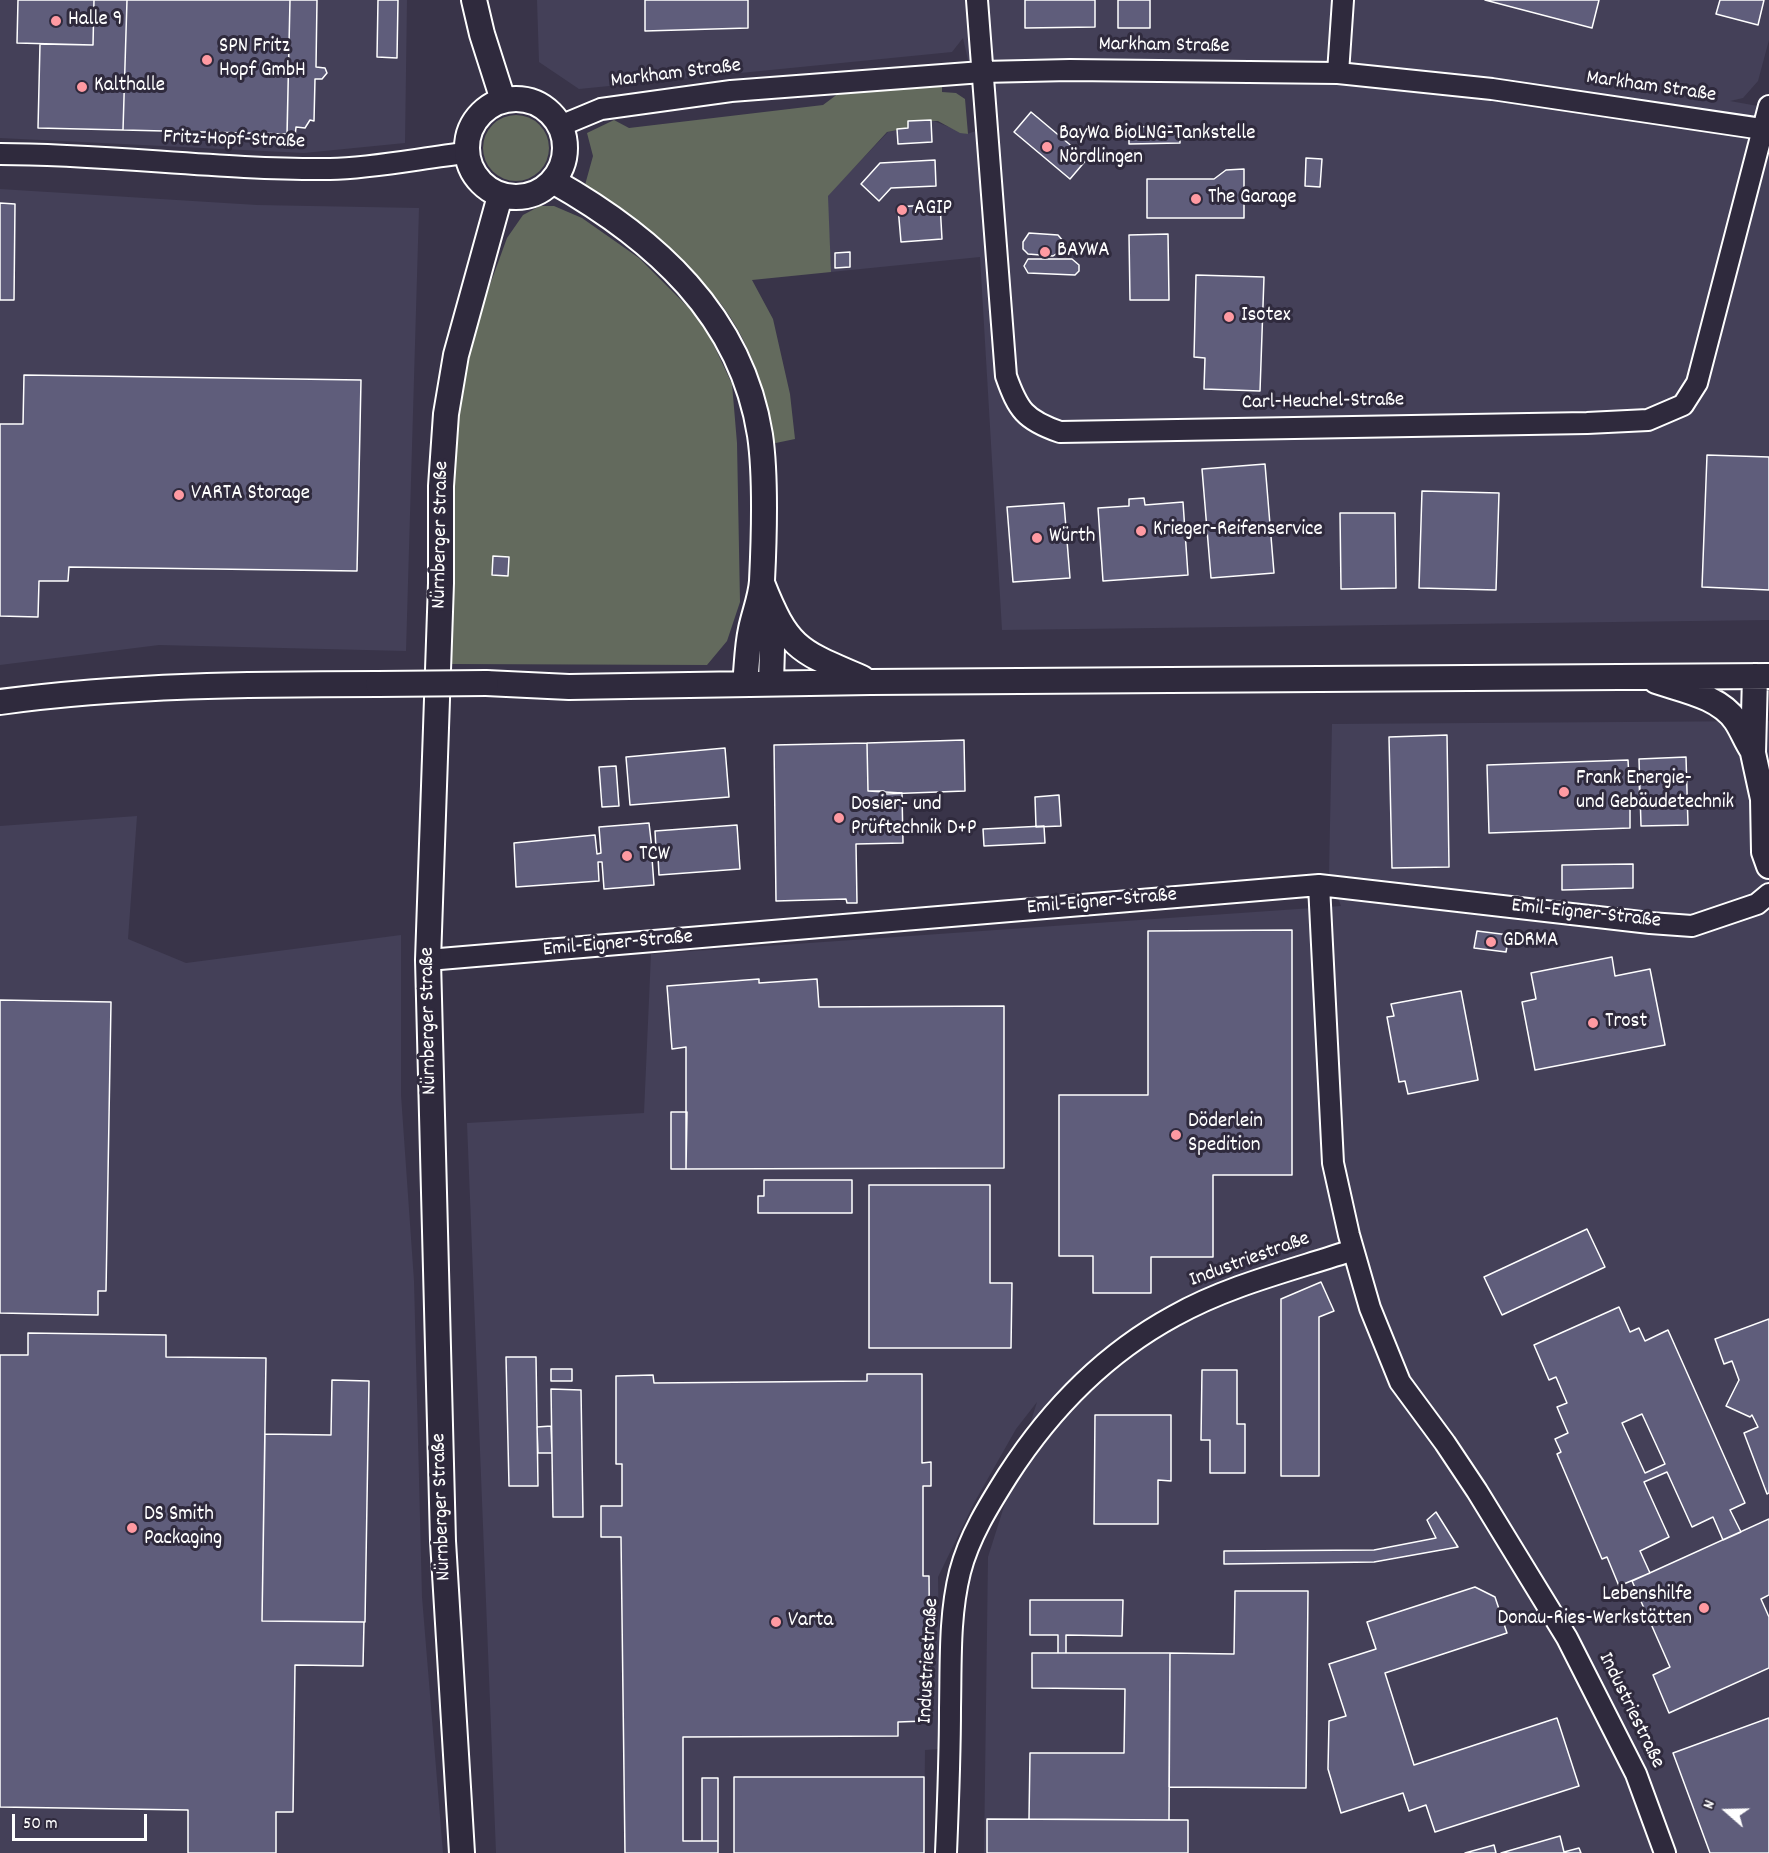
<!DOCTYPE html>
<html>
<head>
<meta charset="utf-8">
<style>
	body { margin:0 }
	#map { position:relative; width:1769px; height:1853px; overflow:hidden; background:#393449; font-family:Dekko,sans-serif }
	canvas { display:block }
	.north { position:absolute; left:1697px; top:1781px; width:60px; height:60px; -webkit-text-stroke:4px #2f2a3d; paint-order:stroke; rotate:290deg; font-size:16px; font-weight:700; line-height:24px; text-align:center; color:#fff }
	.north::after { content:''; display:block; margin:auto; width:21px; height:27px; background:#fff; clip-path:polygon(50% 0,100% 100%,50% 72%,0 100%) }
	.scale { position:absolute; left:12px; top:1814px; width:135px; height:27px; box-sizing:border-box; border:3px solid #fff; border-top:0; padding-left:8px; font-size:18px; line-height:21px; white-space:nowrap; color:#fff; -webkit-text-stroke:4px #2f2a3d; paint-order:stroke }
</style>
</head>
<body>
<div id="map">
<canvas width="1769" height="1853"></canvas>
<div class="north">N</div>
<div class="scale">50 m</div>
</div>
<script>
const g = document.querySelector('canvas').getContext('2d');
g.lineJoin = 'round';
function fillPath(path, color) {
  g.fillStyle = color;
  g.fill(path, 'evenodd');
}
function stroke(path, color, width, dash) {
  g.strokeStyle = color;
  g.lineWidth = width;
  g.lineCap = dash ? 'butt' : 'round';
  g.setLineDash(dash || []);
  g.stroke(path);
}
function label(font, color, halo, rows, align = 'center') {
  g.font = font + ' Dekko,sans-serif';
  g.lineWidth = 6;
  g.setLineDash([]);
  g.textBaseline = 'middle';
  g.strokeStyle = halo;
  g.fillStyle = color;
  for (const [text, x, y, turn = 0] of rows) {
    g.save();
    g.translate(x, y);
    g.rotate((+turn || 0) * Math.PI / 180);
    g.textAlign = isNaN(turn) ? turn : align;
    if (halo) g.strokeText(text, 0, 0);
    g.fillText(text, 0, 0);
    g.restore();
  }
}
const built = new Path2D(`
	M 0,0 L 407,0 L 405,143 L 304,153 L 0,138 Z
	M 537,0 L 1769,0 L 1769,40 L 1758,81 L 1743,98 L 1730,101 L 1769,108 L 1769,620 L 1002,630 L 980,257 L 831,272 L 827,196 L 888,132 L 908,128 L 908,121 L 931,120 L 967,134 L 979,130 L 978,104 L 963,38 L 952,52 L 579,89 L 539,62 Z
	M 0,189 L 257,205 L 419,208 L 406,651 L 159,645 L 0,665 Z
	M 1769,721 L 1769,1853 L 984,1853 L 988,1557 L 1037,1402 L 1016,1429 L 974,1503 L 938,1577 L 941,1749 L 925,1750 L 924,1853 L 496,1853 L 467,1123 L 644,1113 L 651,954 L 1341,906 L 1329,875 L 1332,724 Z
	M 137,816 L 128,939 L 186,963 L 401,935 L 401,1095 L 414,1281 L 422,1597 L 443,1853 L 0,1853 L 0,826 Z`);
const green = new Path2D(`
	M 942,86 L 942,92 L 956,93 L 965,99 L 968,134 L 960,133 L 938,121 L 908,121 L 908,128 L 887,132 L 828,196 L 831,272 L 752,280 L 773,319 L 790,394 L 795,439 L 771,444 C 767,377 740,315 689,269 C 656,239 619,214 585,185 L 593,156 L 587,133 L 614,120 L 629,128 L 823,105 L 839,93 Z
	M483 148a33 33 0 1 1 66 0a33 33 0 1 1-66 0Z
	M 540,206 L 554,206 L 582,218 L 639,258 L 703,322 L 732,384 L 737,443 L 740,602 L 727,641 L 707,665 L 450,664 L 448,485 L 465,353 L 507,238 L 523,215 Z`);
const building = new Path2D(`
	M 18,0 L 94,0 L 93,45 L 17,43 Z
	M 94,0 L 127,0 L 123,130 L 38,128 L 40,44 L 93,45 Z
	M 127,0 L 290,0 L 287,134 L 123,130 Z
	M 290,0 L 317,0 L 316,67 L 325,68 L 327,73 L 322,79 L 315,79 L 314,121 L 310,120 L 305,128 L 296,127 L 295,137 L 287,137 Z
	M 378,0 L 398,0 L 397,58 L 377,57 Z
	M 645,0 L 748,0 L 748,28 L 645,31 Z
	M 1025,0 L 1095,0 L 1095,27 L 1025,28 Z
	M 1118,0 L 1150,0 L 1150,28 L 1118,28 Z
	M 1485,0 L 1599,0 L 1592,28 Z
	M 1720,0 L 1764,0 L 1758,25 L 1716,14 Z
	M 1031,112 L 1087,159 L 1070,179 L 1014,132 Z
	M 931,120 L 932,142 L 898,144 L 897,129 L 908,128 L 908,121 Z
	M 1180,126 L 1180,143 L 1129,144 L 1129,127 Z
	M 1306,158 L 1322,159 L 1320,187 L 1305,186 Z
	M 935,160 L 936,186 L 891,188 L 879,201 L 861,184 L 880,163 Z
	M 1244,169 L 1244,218 L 1147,218 L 1147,179 L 1214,179 L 1226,170 Z
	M 0,203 L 15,204 L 14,300 L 0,300 Z
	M 940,204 L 942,239 L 901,242 L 898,207 Z
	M 1029,233 L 1058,235 L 1063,241 L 1063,249 L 1053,256 L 1028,254 L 1023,249 L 1023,242 Z
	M 1168,234 L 1169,300 L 1130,300 L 1129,235 Z
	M 850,252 L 850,267 L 835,268 L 835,253 Z
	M 1028,259 L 1072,259 L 1079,265 L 1079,271 L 1075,275 L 1028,273 L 1024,266 Z
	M 1196,275 L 1264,277 L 1260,391 L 1204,389 L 1205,358 L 1194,357 Z
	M 24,375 L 361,380 L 357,571 L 69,567 L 68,581 L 39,581 L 38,617 L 0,616 L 0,424 L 23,424 Z
	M 1707,455 L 1769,457 L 1769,590 L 1702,587 Z
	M 1265,464 L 1274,573 L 1211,578 L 1202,469 Z
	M 1422,491 L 1499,493 L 1496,590 L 1419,588 Z
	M 1144,498 L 1145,505 L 1183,502 L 1188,575 L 1103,581 L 1098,508 L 1129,506 L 1129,499 Z
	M 1064,503 L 1070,578 L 1013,582 L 1007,507 Z
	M 1340,513 L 1395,513 L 1396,588 L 1341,589 Z
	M 493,556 L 509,557 L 508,576 L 492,575 Z
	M 1447,735 L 1449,867 L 1392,868 L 1389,737 Z
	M 964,740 L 965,791 L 884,794 L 884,791 L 868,791 L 867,743 Z
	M 867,743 L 868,791 L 902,793 L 903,843 L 856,844 L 857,903 L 847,903 L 846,899 L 776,901 L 774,745 Z
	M 725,748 L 729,797 L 630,805 L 626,757 Z
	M 1686,757 L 1688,825 L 1641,826 L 1639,759 Z
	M 1628,760 L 1629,778 L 1639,778 L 1640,805 L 1630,806 L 1630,828 L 1489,833 L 1487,765 Z
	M 616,766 L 619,806 L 602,807 L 599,767 Z
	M 1059,795 L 1061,826 L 1036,827 L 1035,797 Z
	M 649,823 L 652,849 L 656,849 L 655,831 L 737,825 L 740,869 L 659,875 L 658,857 L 652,858 L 654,885 L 604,889 L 602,862 L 598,862 L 599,881 L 516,887 L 514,843 L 595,835 L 597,854 L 601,853 L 599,827 Z
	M 1044,826 L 1045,843 L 984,846 L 983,829 Z
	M 1633,864 L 1633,888 L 1562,890 L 1562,865 Z
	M 1292,930 L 1292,1175 L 1213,1175 L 1213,1257 L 1151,1257 L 1151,1293 L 1093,1293 L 1093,1256 L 1059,1256 L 1059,1095 L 1148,1095 L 1148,931 Z
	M 1477,931 L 1509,935 L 1506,952 L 1474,948 Z
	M 1612,957 L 1615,976 L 1650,969 L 1665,1045 L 1535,1070 L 1522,1002 L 1536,999 L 1531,973 Z
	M 759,979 L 759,983 L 817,979 L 819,1007 L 1004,1006 L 1004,1168 L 686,1169 L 686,1047 L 672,1049 L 667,986 Z
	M 1461,991 L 1478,1080 L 1408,1094 L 1405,1081 L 1399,1082 L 1387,1017 L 1394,1016 L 1391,1004 Z
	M 0,1000 L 111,1002 L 106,1291 L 98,1291 L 98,1315 L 0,1313 Z
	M 671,1112 L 687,1112 L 686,1169 L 671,1169 Z
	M 764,1180 L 852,1180 L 852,1213 L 758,1213 L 758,1196 L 764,1196 Z
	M 869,1185 L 990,1185 L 990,1283 L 1012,1283 L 1011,1348 L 869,1348 Z
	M 1587,1229 L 1605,1267 L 1502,1315 L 1484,1277 Z
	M 1321,1282 L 1334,1311 L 1319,1317 L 1319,1476 L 1281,1476 L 1281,1299 Z
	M 1619,1307 L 1630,1332 L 1639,1328 L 1645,1341 L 1668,1330 L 1745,1503 L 1730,1510 L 1741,1532 L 1723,1540 L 1713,1517 L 1692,1527 L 1667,1472 L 1644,1482 L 1669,1537 L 1640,1551 L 1650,1573 L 1619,1586 L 1607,1557 L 1602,1559 L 1557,1454 L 1561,1452 L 1555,1439 L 1568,1433 L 1557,1407 L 1567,1403 L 1556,1377 L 1549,1380 L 1534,1345 ZM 1642,1414 L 1665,1464 L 1645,1473 L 1622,1423 Z
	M 1769,1319 L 1769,1493 L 1767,1494 L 1744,1433 L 1758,1427 L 1752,1415 L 1750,1417 L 1726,1406 L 1739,1380 L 1732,1361 L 1724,1364 L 1715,1339 Z
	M 28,1333 L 166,1335 L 166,1357 L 266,1358 L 262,1621 L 364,1622 L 363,1666 L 295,1665 L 293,1812 L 276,1812 L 276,1853 L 188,1853 L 188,1810 L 0,1807 L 0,1355 L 28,1355 Z
	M 506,1357 L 536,1357 L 538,1486 L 509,1486 Z
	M 551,1369 L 572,1369 L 572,1381 L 551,1381 Z
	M 1202,1370 L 1237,1370 L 1237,1424 L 1245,1424 L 1245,1473 L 1210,1473 L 1210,1440 L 1201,1440 Z
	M 867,1374 L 922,1374 L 922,1463 L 931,1462 L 931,1486 L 923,1486 L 923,1576 L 929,1576 L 930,1690 L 925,1690 L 925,1721 L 898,1722 L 898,1736 L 683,1737 L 683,1841 L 718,1841 L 718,1853 L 625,1853 L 621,1537 L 601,1537 L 601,1506 L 622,1506 L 622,1464 L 616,1464 L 616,1376 L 653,1375 L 654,1383 L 867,1381 Z
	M 332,1380 L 369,1381 L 365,1622 L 262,1621 L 265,1434 L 331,1435 Z
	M 551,1389 L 581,1390 L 583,1517 L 553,1517 Z
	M 1095,1415 L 1171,1415 L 1171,1481 L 1158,1480 L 1158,1524 L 1094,1524 Z
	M 551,1426 L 552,1453 L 538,1453 L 537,1427 Z
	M 1436,1512 L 1458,1547 L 1374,1562 L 1224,1564 L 1224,1551 L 1374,1550 L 1436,1538 L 1427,1520 Z
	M 1769,1519 L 1769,1595 L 1761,1599 L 1769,1617 L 1769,1668 L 1669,1713 L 1653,1675 L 1670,1667 L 1632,1581 Z
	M 1475,1587 L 1495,1597 L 1507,1633 L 1385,1673 L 1414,1765 L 1557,1718 L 1579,1786 L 1435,1832 L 1426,1805 L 1409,1811 L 1403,1793 L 1341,1813 L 1328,1769 L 1329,1721 L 1346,1716 L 1329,1664 L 1376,1649 L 1367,1622 Z
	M 1235,1591 L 1308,1591 L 1306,1788 L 1169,1787 L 1170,1653 L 1234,1654 Z
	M 1030,1600 L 1123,1600 L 1122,1636 L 1066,1635 L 1066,1653 L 1058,1653 L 1058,1635 L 1030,1635 Z
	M 1032,1653 L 1170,1653 L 1169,1820 L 1029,1819 L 1030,1753 L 1124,1753 L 1125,1689 L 1032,1688 Z
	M 1769,1718 L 1769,1853 L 1710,1853 L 1673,1753 Z
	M 734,1777 L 924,1777 L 924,1853 L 734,1853 Z
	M 702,1778 L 718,1778 L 718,1841 L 702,1841 Z
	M 987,1819 L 1188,1820 L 1188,1853 L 987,1853 Z
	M 1560,1836 L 1564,1852 L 1579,1848 L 1581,1853 L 1501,1853 Z
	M 1494,1845 L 1496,1853 L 1465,1853 Z`);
const minor = new Path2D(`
	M 977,0 L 1006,376 C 1018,410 1025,420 1060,432 L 1587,423 L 1648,420 L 1683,405 L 1697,383 L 1769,106
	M 1338,73 L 1343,0
	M 560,126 L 601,109 L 731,91 L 982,72 L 1070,70 L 1338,73 L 1492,89 L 1769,130
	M 0,154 C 110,154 219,170 330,169 C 375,168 421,158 466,153
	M 1319,885 L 1333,1163 L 1349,1235 L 1370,1308 L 1400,1382 L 1445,1443 L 1477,1491 L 1567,1638 L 1636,1774 L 1665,1853
	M 428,960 L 1319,885 L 1650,923 L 1692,926 L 1757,904 L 1769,894
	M 946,1853 C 948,1805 950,1756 950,1708 C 951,1663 949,1616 960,1572 C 969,1537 989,1505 1008,1475 C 1050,1410 1106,1353 1174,1316 C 1229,1285 1293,1270 1353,1250`);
const major = new Path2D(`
	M 474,0 L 482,34 L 503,100
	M467 148a49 49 0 1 1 98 0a49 49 0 1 1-98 0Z
	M 553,181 C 654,238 741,315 760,435 C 766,476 764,540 762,581 C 761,597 754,614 751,629 C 747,647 747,666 745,684
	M 762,583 C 788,649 799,651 862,678
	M 1755,676 L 1753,753 L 1763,799 L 1764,852 L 1769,866
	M 1656,681 C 1682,690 1719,696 1736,721 C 1742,730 1746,741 1752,750
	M 486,683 L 569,687 L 870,682 L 1769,676
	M 771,683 L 773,613
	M 0,702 C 126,685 252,684 378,684
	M 462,1853 L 443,1541 L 428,960 L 441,583 L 441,486 L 446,414 L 456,355 L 500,196`);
const majorBridge = new Path2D(`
	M 378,684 L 486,683`);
const markers = [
	[56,21,6,"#ff9aa2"],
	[207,60,6,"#ff9aa2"],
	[82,87,6,"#ff9aa2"],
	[1047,147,6,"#ff9aa2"],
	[1196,199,6,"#ff9aa2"],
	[902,210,6,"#ff9aa2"],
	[1045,252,6,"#ff9aa2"],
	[1229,317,6,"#ff9aa2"],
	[179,495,6,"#ff9aa2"],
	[1141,531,6,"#ff9aa2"],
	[1037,538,6,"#ff9aa2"],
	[1564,792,6,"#ff9aa2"],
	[839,818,6,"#ff9aa2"],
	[627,856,6,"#ff9aa2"],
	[1491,942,6,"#ff9aa2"],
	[1593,1023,6,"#ff9aa2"],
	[1176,1135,6,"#ff9aa2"],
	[132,1528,6,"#ff9aa2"],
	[1704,1608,6,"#ff9aa2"],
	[776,1622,6,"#ff9aa2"]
];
const poiNames = [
	["Halle 9",68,21],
	["SPN Fritz",219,48],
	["Hopf GmbH",219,72],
	["Kalthalle",94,87],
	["BayWa BioLNG-Tankstelle",1059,135],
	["Nördlingen",1059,159],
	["The Garage",1208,199],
	["AGIP",914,210],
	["BAYWA",1057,252],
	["Isotex",1241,317],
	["VARTA Storage",191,495],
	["Krieger-Reifenservice",1153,531],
	["Würth",1049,538],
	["Frank Energie-",1576,780],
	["und Gebäudetechnik",1576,804],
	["Dosier- und",851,806],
	["Prüftechnik D+P",851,830],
	["TCW",639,856],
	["GDRMA",1503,942],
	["Trost",1605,1023],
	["Döderlein",1188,1123],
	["Spedition",1188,1147],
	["DS Smith",144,1516],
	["Packaging",144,1540],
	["Lebenshilfe",1692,1596,"right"],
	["Donau-Ries-Werkstätten",1692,1620,"right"],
	["Varta",788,1622]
];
const streetNames = [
	["Markham Straße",1164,47,1],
	["Markham Straße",676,75,-7],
	["Markham Straße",1651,88,8],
	["Fritz-Hopf-Straße",234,141,2],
	["Carl-Heuchel-Straße",1323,403,-1],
	["Nürnberger Straße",442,535,-89],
	["Emil-Eigner-Straße",1102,903,-5],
	["Emil-Eigner-Straße",1586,915,6],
	["Emil-Eigner-Straße",618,945,-5],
	["Nürnberger Straße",430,1021,-91],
	["Industriestraße",1250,1261,-20],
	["Nürnberger Straße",443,1507,-92],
	["Industriestraße",930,1661,-87],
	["Industriestraße",1630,1711,64]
];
fillPath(built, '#444058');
fillPath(green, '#636a5d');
fillPath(building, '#5f5d7b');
stroke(building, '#fff', 1.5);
stroke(minor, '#fff', 24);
stroke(major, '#fff', 28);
stroke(minor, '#2f2a3d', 20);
stroke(major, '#2f2a3d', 24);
stroke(majorBridge, '#fff', 28, []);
stroke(majorBridge, '#2f2a3d', 24);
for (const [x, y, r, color] of markers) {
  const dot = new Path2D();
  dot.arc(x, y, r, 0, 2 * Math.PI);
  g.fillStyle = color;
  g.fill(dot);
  stroke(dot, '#2f2a3d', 2);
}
label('21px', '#fff', '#2f2a3d', poiNames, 'left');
label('21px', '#fff', '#2f2a3d', streetNames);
</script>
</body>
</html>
